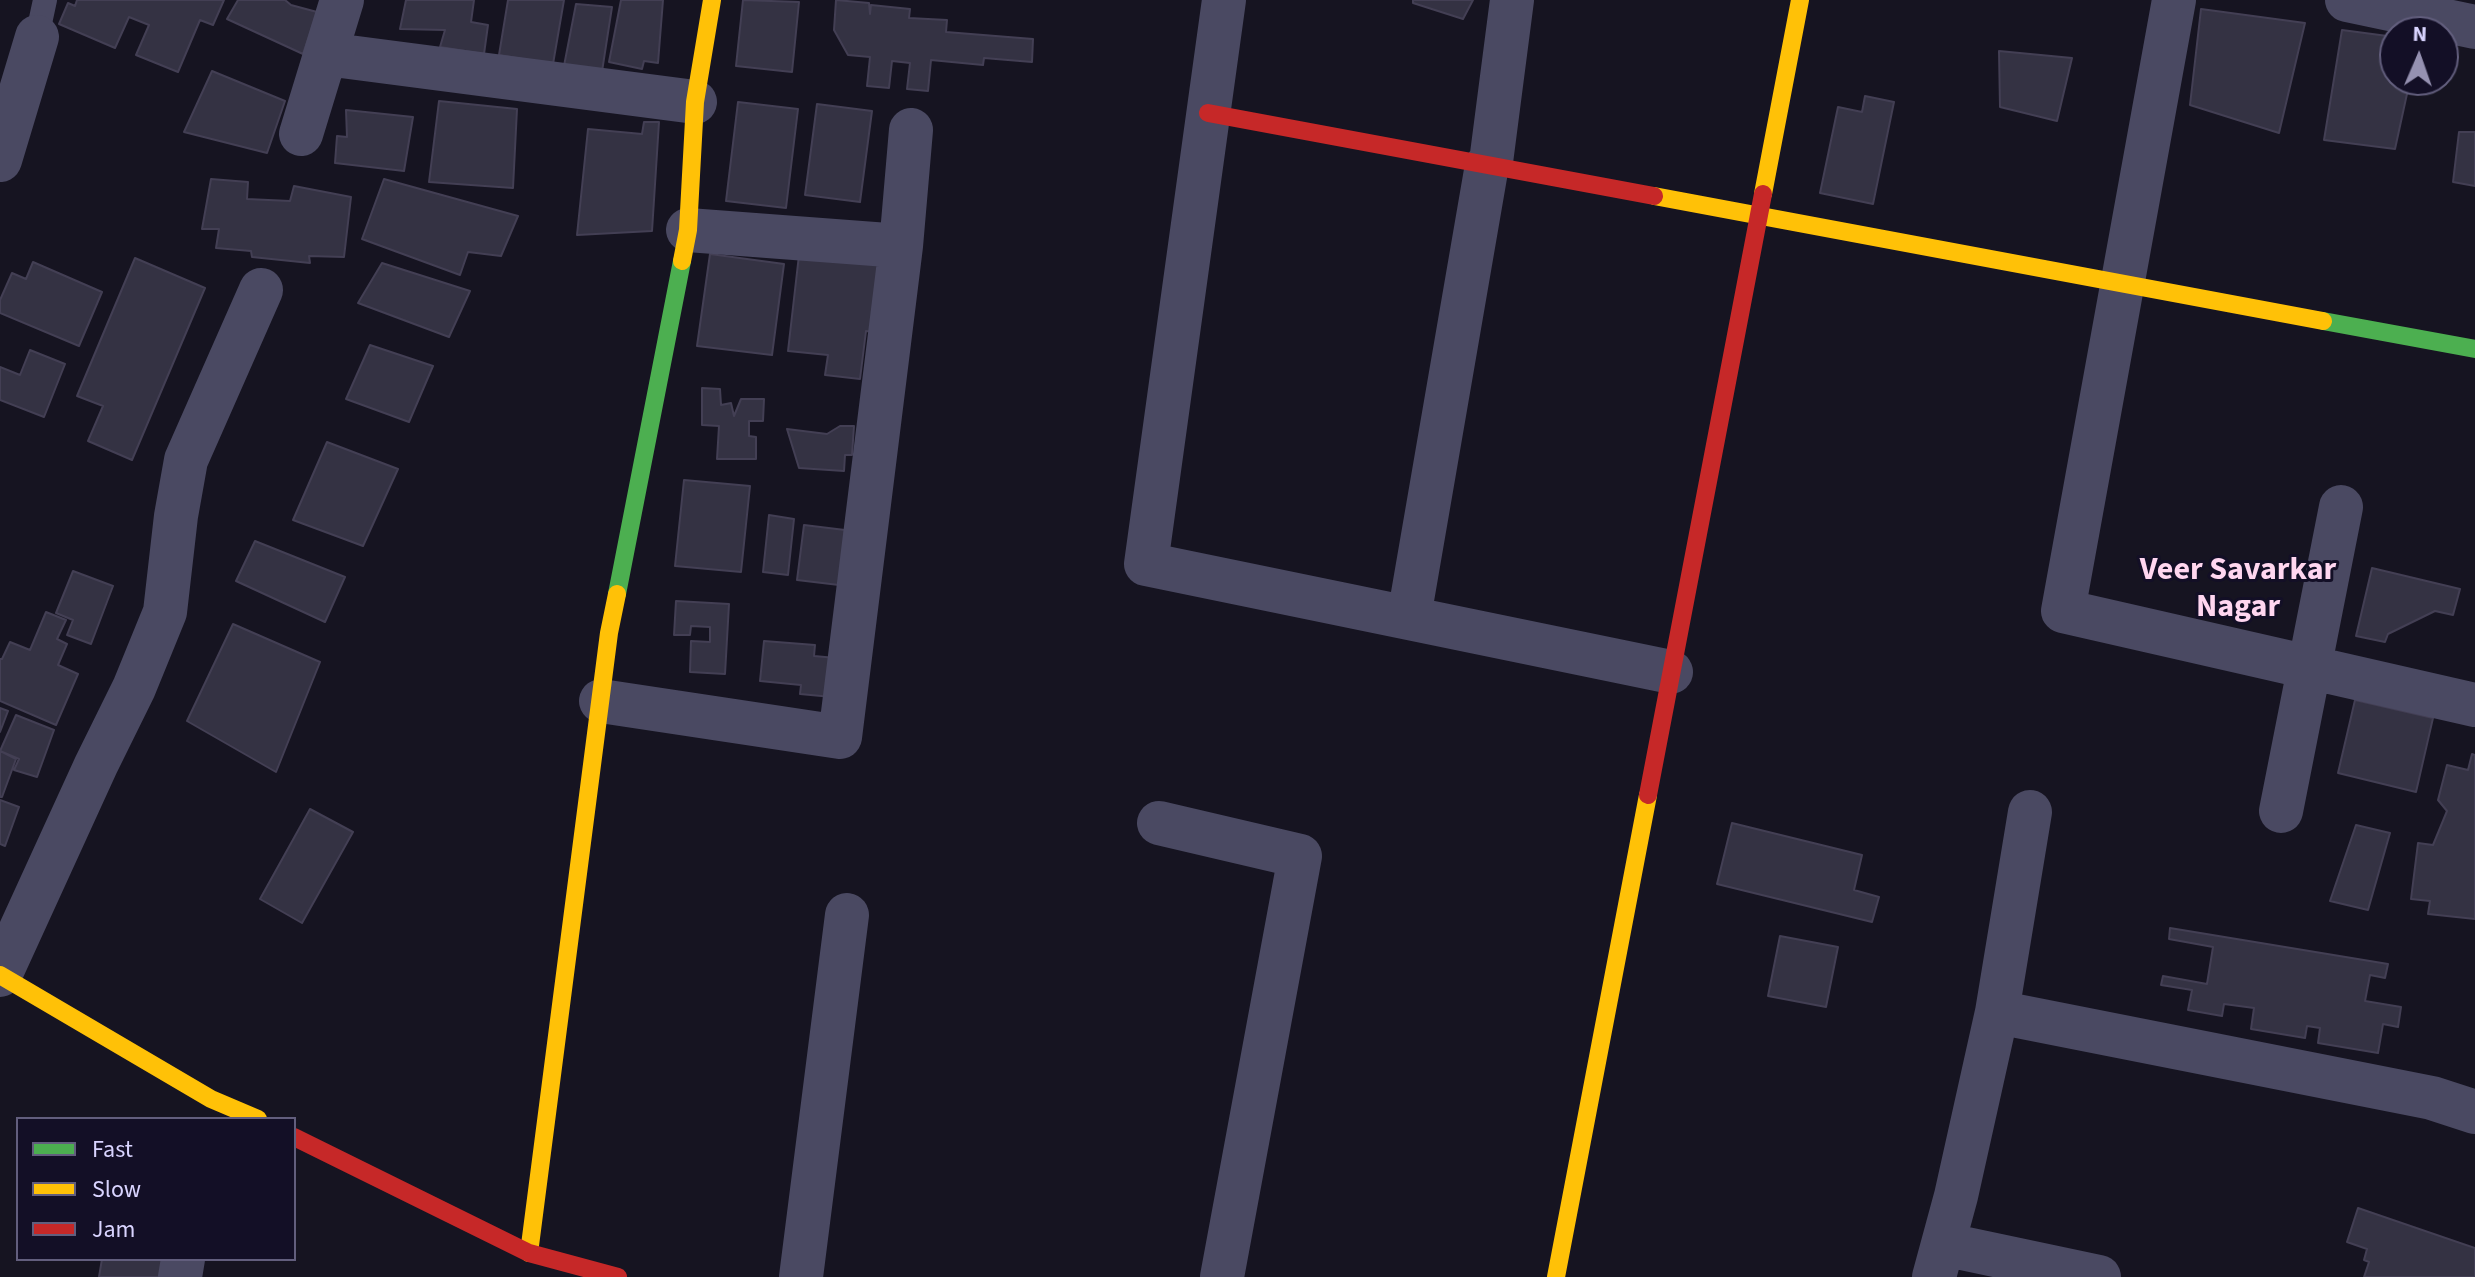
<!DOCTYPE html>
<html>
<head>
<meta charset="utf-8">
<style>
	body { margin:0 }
	#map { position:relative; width:2475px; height:1277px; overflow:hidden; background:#161421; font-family:"Source Sans 3",sans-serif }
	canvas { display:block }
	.legend { position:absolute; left:16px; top:1117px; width:280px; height:144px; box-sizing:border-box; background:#130f26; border:2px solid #625e7d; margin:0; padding:10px 14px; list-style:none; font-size:24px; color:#d9d4ff }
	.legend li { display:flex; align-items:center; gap:16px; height:40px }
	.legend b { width:40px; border:2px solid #625e7d }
	.north { position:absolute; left:2379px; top:16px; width:80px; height:80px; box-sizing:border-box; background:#130f26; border:2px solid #625e7d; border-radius:50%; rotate:2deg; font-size:22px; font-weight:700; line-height:32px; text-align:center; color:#d9d4ff }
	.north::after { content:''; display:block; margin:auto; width:28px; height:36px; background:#9591b1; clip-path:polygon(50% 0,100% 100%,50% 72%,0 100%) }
</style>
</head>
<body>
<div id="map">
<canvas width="2475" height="1277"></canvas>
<ul class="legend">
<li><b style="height:10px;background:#4caf50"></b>Fast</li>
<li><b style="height:10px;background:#ffc107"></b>Slow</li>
<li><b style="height:10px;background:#c62828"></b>Jam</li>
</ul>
<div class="north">N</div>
</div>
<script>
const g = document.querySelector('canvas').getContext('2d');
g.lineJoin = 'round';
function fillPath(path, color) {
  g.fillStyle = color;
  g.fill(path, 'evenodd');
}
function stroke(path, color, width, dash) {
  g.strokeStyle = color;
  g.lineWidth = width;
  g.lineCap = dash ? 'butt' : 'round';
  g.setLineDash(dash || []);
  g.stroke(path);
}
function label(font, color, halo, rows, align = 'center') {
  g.font = font + ' "Source Sans 3",sans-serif';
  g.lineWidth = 6;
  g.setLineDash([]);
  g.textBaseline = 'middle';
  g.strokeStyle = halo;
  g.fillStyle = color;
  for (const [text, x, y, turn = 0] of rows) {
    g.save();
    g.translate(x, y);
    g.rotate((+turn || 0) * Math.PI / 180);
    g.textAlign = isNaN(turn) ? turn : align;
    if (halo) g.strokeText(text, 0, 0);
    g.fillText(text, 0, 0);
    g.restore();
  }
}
const building = new Path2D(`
	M 77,0 L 224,0 L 213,25 L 200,20 L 178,72 L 136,55 L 149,25 L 129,17 L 115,48 L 59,24 L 68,3 L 75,6 Z
	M 238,0 L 285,0 L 291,5 L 317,12 L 303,54 L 227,19 Z
	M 406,0 L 474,0 L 471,22 L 488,25 L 484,54 L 440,47 L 445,30 L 400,29 Z
	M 508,0 L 564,0 L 553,64 L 499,55 Z
	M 621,0 L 663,0 L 658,63 L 644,61 L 642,69 L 609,62 Z
	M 743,0 L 799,2 L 792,72 L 736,66 Z
	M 836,0 L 869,3 L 870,14 L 871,5 L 910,9 L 909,18 L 947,20 L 946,32 L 1033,39 L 1032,62 L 984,58 L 983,65 L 931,60 L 928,91 L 907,89 L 910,63 L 892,61 L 889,88 L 867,86 L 870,57 L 848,55 L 834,30 Z
	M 1413,0 L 1473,0 L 1463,19 L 1413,3 Z
	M 576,4 L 612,7 L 601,78 L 563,71 Z
	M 2201,9 L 2305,23 L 2279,133 L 2190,105 Z
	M 2342,30 L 2395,37 L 2395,80 L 2410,80 L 2395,149 L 2324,140 Z
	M 1999,51 L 2072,58 L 2057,121 L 2000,107 Z
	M 212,71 L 285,101 L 267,153 L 184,132 Z
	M 1865,96 L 1894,102 L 1873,204 L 1820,193 L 1838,107 L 1862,112 Z
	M 439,101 L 517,109 L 513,188 L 429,182 Z
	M 738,102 L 798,109 L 786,208 L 726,201 Z
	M 817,104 L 872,111 L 860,202 L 805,195 Z
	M 346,110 L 413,117 L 404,171 L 335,163 L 337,136 L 347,137 Z
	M 644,122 L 659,122 L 652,231 L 577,235 L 588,129 L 642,134 Z
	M 2459,132 L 2475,132 L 2475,186 L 2453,182 Z
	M 211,179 L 248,182 L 247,199 L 290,201 L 294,186 L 351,197 L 344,257 L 309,256 L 310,263 L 252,257 L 251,251 L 216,248 L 219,229 L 202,229 Z
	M 384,179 L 518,216 L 501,256 L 468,252 L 460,275 L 362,239 Z
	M 710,254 L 784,264 L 772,355 L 697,346 Z
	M 799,255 L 881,265 L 873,332 L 866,331 L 860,379 L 825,375 L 828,355 L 788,351 Z
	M 135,258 L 205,288 L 132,460 L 88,441 L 103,406 L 77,396 Z
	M 33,262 L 102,292 L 79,346 L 0,313 L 0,300 L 12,273 L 26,279 Z
	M 382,263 L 470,291 L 449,337 L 358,303 Z
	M 370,345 L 433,366 L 409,422 L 346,399 Z
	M 30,350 L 65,364 L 44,417 L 0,400 L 0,367 L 20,375 Z
	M 702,388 L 720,389 L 721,405 L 731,403 L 734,416 L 741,399 L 764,399 L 763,421 L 749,421 L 749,436 L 756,437 L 756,459 L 717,459 L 719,426 L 702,425 Z
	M 840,426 L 854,426 L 852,455 L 845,455 L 844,471 L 799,468 L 787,429 L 827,434 Z
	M 327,442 L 398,469 L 363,546 L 293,520 Z
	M 684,480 L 750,486 L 741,572 L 675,566 Z
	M 769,515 L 794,519 L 788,575 L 763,572 Z
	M 804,525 L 845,530 L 839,585 L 797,580 Z
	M 255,541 L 345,577 L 325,622 L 236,581 Z
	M 2372,568 L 2460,589 L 2453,615 L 2435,611 L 2388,634 L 2385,642 L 2356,636 Z
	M 73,571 L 113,586 L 91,644 L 67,635 L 73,620 L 56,613 Z
	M 676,601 L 729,604 L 725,674 L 690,672 L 691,641 L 710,642 L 710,627 L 691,626 L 690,635 L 674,635 Z
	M 46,612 L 66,620 L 57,639 L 67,644 L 58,665 L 78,674 L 56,725 L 0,701 L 0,659 L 2,659 L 10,642 L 30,650 Z
	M 233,624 L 320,662 L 276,772 L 187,721 Z
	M 764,641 L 815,645 L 814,656 L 836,658 L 832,697 L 800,694 L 801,685 L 760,681 Z
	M 2355,700 L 2433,718 L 2416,792 L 2338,773 Z
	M 0,708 L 8,711 L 0,732 Z
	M 16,715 L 54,730 L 37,777 L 14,770 L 19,759 L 0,751 Z
	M 0,751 L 16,759 L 2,797 L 0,797 Z
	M 2472,754 L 2475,755 L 2475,919 L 2428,914 L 2430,901 L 2411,899 L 2418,843 L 2433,845 L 2447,811 L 2438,800 L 2447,765 L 2468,770 Z
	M 0,800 L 19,807 L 5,846 L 0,844 Z
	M 310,809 L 353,832 L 302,923 L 260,899 Z
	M 1732,823 L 1862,855 L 1854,890 L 1879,897 L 1872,922 L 1717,884 Z
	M 2356,825 L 2390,833 L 2368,910 L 2330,901 Z
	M 2170,928 L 2388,964 L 2385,978 L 2370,975 L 2365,1001 L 2401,1007 L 2398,1027 L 2383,1024 L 2378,1053 L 2318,1043 L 2320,1028 L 2307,1026 L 2305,1038 L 2251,1029 L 2254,1008 L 2224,1004 L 2222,1016 L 2188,1010 L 2192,990 L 2161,985 L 2163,976 L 2207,984 L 2213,947 L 2169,939 Z
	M 1780,936 L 1838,947 L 1826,1007 L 1768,996 Z
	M 2358,1208 L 2475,1248 L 2475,1277 L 2364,1277 L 2369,1262 L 2364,1260 L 2367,1249 L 2347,1242 Z
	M 102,1259 L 173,1259 L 170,1277 L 99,1277 Z`);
const lane = new Path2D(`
	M 37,37 L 45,0`);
const street = new Path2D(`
	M 1224,0 L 1146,564 L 1671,672
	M 2174,0 L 2063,611 L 2475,705
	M 2347,0 L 2475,27
	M 326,54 L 695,102
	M 301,134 L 342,0
	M 0,160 L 37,37
	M 901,246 L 911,130
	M 1409,617 L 1487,165 L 1491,162 L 1512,0
	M 601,701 L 840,737 L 901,246 L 688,230
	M 2281,811 L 2341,507
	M 1159,823 L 1300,856 L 1222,1277
	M 0,975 L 96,765 L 134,688 L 165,612 L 176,516 L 186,460 L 261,290
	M 1997,1012 L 2030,812
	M 1943,1244 L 2099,1277
	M 180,1277 L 183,1259
	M 801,1277 L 847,915
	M 1934,1277 L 1956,1196 L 1997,1012 L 2432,1098 L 2475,1112`);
const fast = new Path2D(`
	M 2323,321 L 2475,349
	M 617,594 L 682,261`);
const slow = new Path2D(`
	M 1763,194 L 1800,0
	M 1654,196 L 2323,321
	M 682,261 L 688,230 L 695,102 L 712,0
	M 0,975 L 211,1099 L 258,1119
	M 529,1253 L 609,633 L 617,594
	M 1556,1277 L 1648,795`);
const jam = new Path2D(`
	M 1208,113 L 1654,196
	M 1648,795 L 1763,194
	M 294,1137 L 529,1253 L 618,1277`);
const districtNames = [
	["Veer Savarkar",2238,572],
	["Nagar",2238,609]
];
fillPath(building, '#343243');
stroke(building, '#433f54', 2);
stroke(lane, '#4a4962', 24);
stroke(street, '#4a4962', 44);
stroke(fast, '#4caf50', 18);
stroke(slow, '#ffc107', 18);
stroke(jam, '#c62828', 18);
label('bold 32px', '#ffd6f0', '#130f26', districtNames);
</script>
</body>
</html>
